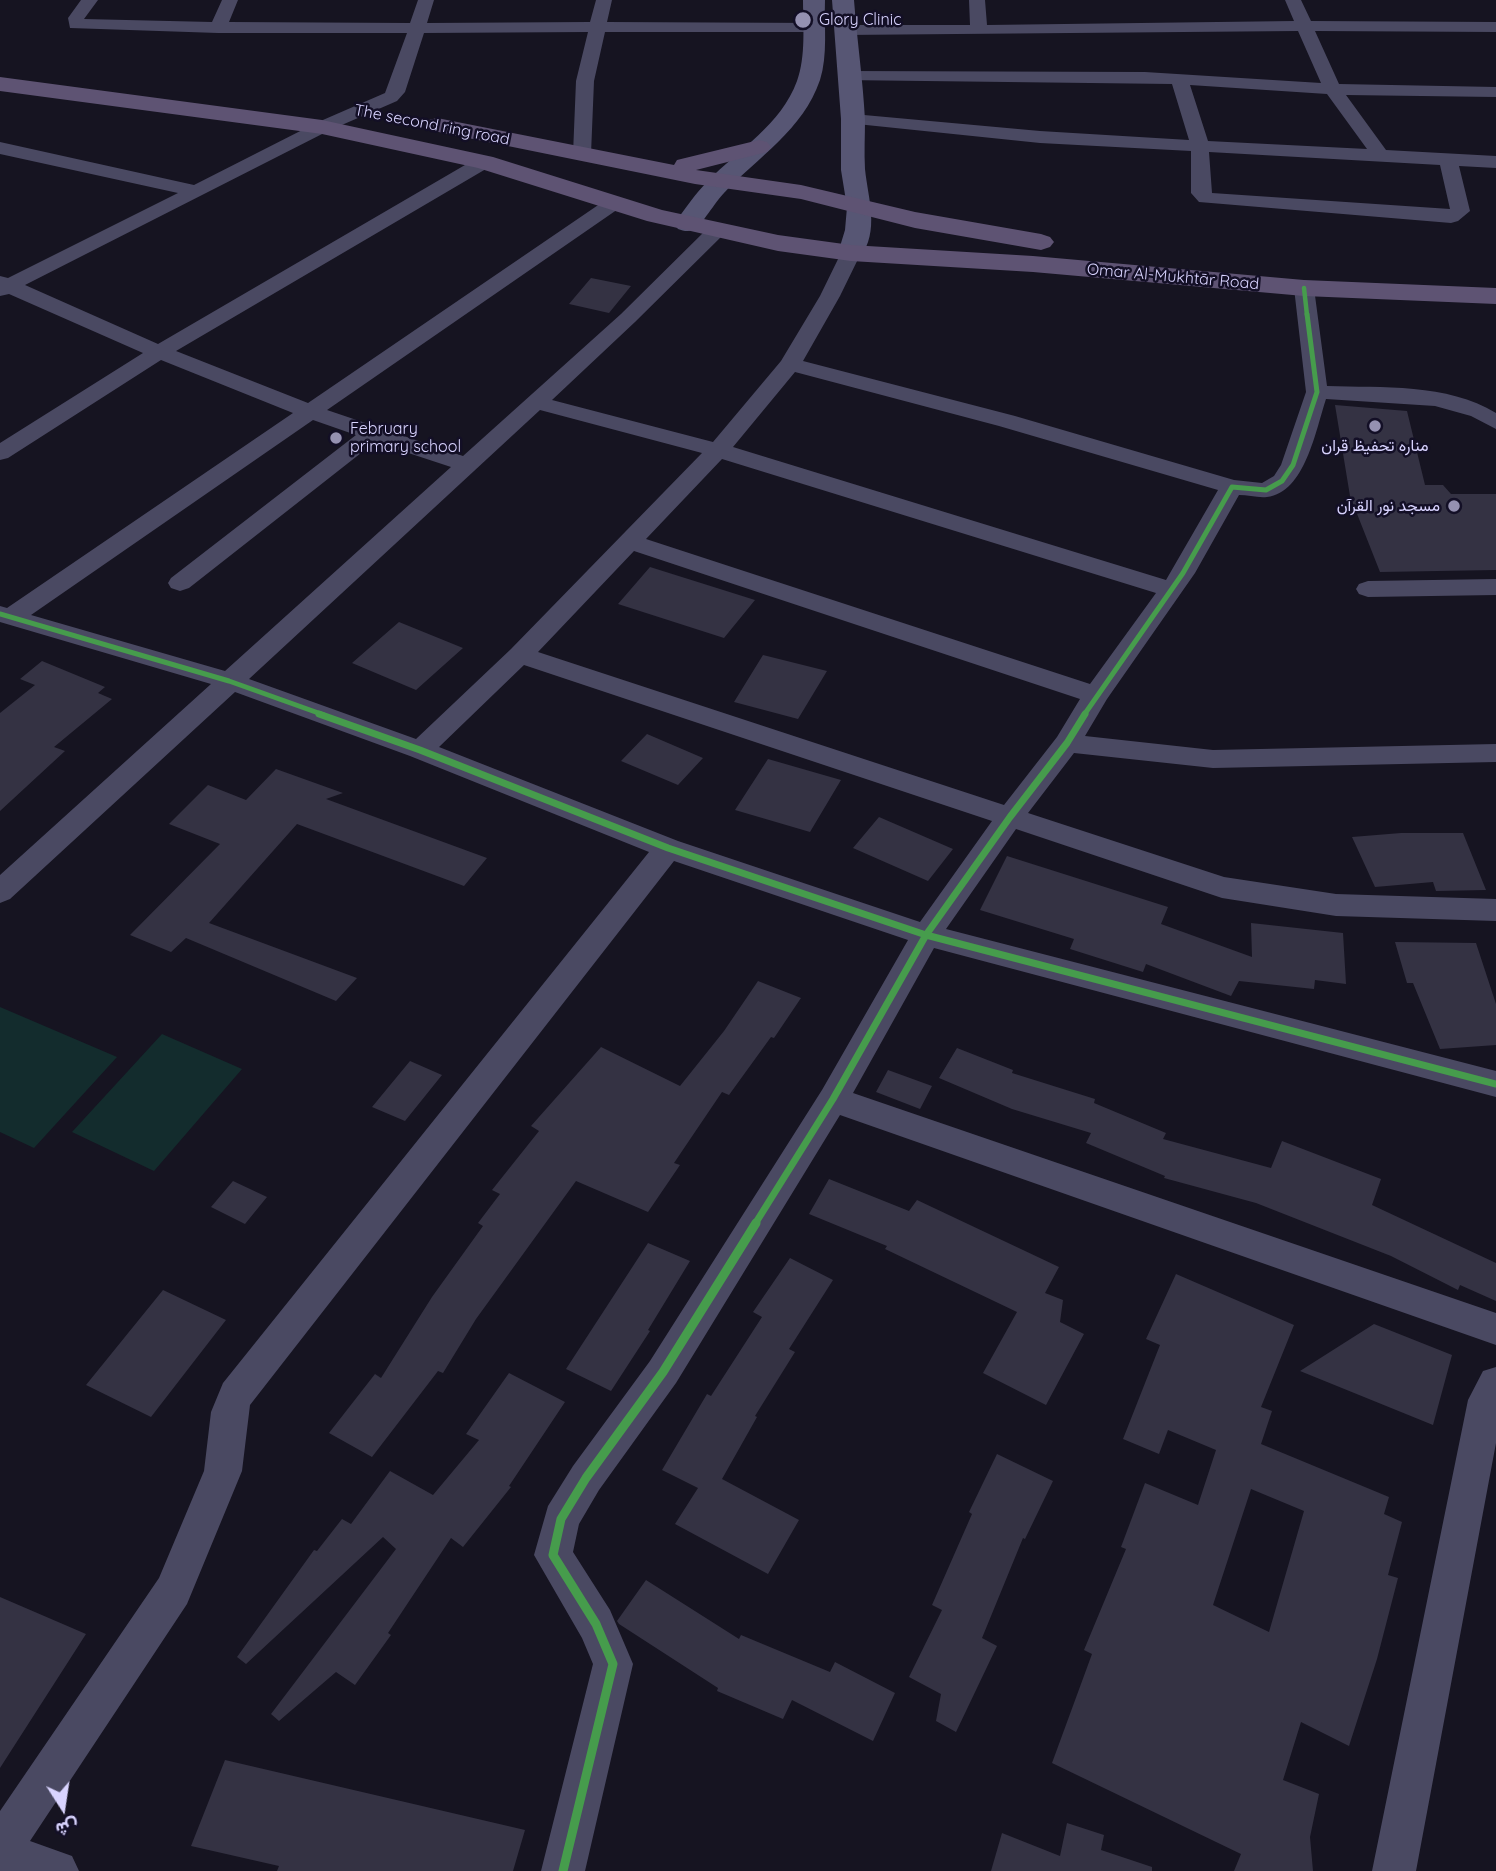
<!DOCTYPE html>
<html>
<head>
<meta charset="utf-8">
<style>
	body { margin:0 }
	#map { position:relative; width:1496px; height:1871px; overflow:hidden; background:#161421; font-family:Quicksand,Vazirmatn,sans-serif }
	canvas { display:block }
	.north { position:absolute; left:28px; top:1773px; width:70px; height:70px; -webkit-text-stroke:5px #130f26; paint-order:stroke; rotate:168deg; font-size:19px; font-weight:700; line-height:28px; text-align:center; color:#d9d4ff }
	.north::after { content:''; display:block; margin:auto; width:24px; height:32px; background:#d9d4ff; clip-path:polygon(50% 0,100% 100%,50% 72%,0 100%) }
</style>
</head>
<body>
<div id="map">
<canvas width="1496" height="1871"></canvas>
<div class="north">ش</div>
</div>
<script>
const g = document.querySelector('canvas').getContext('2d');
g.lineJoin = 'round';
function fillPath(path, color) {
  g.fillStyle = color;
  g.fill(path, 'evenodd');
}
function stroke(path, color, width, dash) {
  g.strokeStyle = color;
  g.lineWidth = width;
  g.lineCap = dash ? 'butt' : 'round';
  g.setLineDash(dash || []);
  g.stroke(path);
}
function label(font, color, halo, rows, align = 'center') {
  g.font = font + ' Quicksand,Vazirmatn,sans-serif';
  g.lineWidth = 5;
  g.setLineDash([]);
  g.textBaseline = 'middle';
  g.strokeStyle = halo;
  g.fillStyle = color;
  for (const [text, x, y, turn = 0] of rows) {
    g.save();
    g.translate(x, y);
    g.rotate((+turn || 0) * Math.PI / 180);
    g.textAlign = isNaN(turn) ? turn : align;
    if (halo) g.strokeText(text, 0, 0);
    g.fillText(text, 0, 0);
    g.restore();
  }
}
const green = new Path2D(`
	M 0,1007 L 117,1057 L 34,1148 L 0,1132 Z
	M 162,1034 L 242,1069 L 154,1171 L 72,1132 Z`);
const building = new Path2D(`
	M 591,278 L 631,286 L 609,313 L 569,304 Z
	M 1335,405 L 1407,411 L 1425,485 L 1443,485 L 1451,494 L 1496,494 L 1496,570 L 1380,572 L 1350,496 Z
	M 650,567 L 755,600 L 724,638 L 618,604 Z
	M 399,622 L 463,648 L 416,690 L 352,663 Z
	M 763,655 L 827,671 L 798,719 L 734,702 Z
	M 42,661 L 105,687 L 98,693 L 112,699 L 54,747 L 65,751 L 0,811 L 0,713 L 35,685 L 20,679 Z
	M 647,734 L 703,758 L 678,785 L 621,761 Z
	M 768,759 L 841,780 L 810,832 L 735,810 Z
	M 276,769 L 343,793 L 326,799 L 487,858 L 464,886 L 297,824 L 209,923 L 357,978 L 336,1001 L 186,938 L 171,952 L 130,935 L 220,844 L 169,824 L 208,785 L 246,800 Z
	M 879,817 L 953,849 L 928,881 L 853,848 Z
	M 1401,833 L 1463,833 L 1486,890 L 1436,891 L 1433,882 L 1375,887 L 1352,837 Z
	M 1007,856 L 1168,907 L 1161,924 L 1252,957 L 1251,923 L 1343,933 L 1346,984 L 1315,980 L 1314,989 L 1239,981 L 1231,996 L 1146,964 L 1143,972 L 1070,949 L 1074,939 L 980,910 Z
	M 1395,942 L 1476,943 L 1496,1004 L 1496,1045 L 1440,1049 L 1413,983 L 1407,983 Z
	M 758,981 L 801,998 L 774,1038 L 771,1037 L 729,1095 L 722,1092 L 674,1163 L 680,1165 L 648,1212 L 576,1181 L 476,1319 L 443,1373 L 438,1371 L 372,1457 L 329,1433 L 375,1374 L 381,1378 L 432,1297 L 483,1226 L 478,1223 L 500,1194 L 492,1190 L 539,1131 L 531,1126 L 601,1047 L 680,1086 L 724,1031 Z
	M 957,1048 L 1013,1070 L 1012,1073 L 1095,1099 L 1094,1103 L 1166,1133 L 1163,1139 L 1271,1168 L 1282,1141 L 1381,1179 L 1372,1205 L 1496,1263 L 1496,1301 L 1460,1285 L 1458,1290 L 1391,1256 L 1256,1203 L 1164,1178 L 1165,1176 L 1086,1143 L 1091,1133 L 1012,1109 L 939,1078 Z
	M 410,1061 L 442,1075 L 405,1121 L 372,1107 Z
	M 888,1070 L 932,1086 L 920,1109 L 876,1092 Z
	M 829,1179 L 909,1211 L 917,1200 L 1059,1267 L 1045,1293 L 1063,1300 L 1060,1322 L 1084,1334 L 1046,1405 L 983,1373 L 1017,1312 L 885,1249 L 887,1246 L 809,1214 Z
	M 233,1181 L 267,1197 L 245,1224 L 211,1207 Z
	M 648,1243 L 690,1261 L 648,1330 L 650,1331 L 611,1391 L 566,1369 Z
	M 790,1258 L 833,1280 L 789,1349 L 795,1352 L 755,1416 L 757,1417 L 722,1479 L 799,1520 L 768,1574 L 675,1524 L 698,1488 L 662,1470 L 707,1394 L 711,1396 L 762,1317 L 753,1312 Z
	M 1176,1274 L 1294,1325 L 1261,1407 L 1272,1411 L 1261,1444 L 1389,1497 L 1384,1514 L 1402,1522 L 1388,1575 L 1398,1578 L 1377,1659 L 1349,1746 L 1301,1722 L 1283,1780 L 1319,1794 L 1310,1837 L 1313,1871 L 1234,1871 L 1241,1854 L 1052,1763 L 1092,1654 L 1084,1650 L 1126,1549 L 1121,1547 L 1145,1483 L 1198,1505 L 1216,1450 L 1168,1430 L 1159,1454 L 1123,1439 L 1160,1345 L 1146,1339 ZM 1251,1489 L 1304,1511 L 1269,1632 L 1213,1605 Z
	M 163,1290 L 226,1320 L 151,1417 L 86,1385 Z
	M 1374,1324 L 1452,1355 L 1433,1425 L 1300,1371 Z
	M 509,1373 L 565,1402 L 509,1486 L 511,1487 L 463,1547 L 451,1538 L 388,1633 L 391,1635 L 355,1685 L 336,1672 L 279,1721 L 271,1714 L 396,1549 L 383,1537 L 246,1664 L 237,1657 L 314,1550 L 317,1551 L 342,1519 L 351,1524 L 390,1471 L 433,1495 L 479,1440 L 466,1434 Z
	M 997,1454 L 1053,1481 L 1025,1539 L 1023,1538 L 982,1638 L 997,1646 L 956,1732 L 936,1721 L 941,1694 L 909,1677 L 942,1610 L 932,1605 L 972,1514 L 969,1512 Z
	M 646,1580 L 739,1639 L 741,1635 L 830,1672 L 835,1662 L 895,1693 L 873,1741 L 792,1700 L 783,1719 L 717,1691 L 718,1688 L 619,1624 L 617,1621 Z
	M 0,1597 L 86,1634 L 0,1768 Z
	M 225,1760 L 525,1830 L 513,1871 L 277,1871 L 279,1866 L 191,1846 Z
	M 1067,1823 L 1104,1835 L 1101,1850 L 1152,1867 L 1152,1871 L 991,1871 L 1002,1833 L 1060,1856 Z`);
const minor = new Path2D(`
	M 81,0 L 98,0 L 84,19 L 212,22 L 222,0 L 238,0 L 229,22 L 410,23 L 418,0 L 434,0 L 427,23 L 590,22 L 596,0 L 612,0 L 607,22 L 819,23 L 821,27 L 813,32 L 605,32 L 594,81 L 591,154 L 582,160 L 573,154 L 576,81 L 588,32 L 424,33 L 405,92 L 397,101 L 328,131 L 25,285 L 158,344 L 477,158 L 491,158 L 493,162 L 491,166 L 176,351 L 308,403 L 607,199 L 621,199 L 624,203 L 621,207 L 327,410 L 463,456 L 621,314 L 709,227 L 723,227 L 726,231 L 723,235 L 635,322 L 552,400 L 713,442 L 781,361 L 820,296 L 841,253 L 844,249 L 858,249 L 861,253 L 840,296 L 803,361 L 1015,416 L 1234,480 L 1262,483 L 1274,476 L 1281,465 L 1306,392 L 1294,288 L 1297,284 L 1311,284 L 1314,288 L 1327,386 C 1382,388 1447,383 1496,413 L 1496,429 L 1471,416 L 1435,406 L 1326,399 C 1316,429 1305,493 1267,497 C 1258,498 1248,495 1239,495 L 1195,573 L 1107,699 L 1085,736 L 1213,750 L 1496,744 L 1496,762 L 1213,768 L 1074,753 L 1028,813 L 1224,877 L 1336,894 L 1496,899 L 1496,921 L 1336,916 L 1222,898 L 1016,829 L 946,929 L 1496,1071 L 1496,1097 L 934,948 L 853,1093 L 1496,1313 L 1496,1345 L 840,1115 L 676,1383 L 599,1490 L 579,1524 L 573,1552 L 610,1610 L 633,1664 L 585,1871 L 541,1871 L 593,1664 L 582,1638 L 534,1555 L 548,1506 L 573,1466 L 650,1361 L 822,1090 L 908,940 L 674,861 L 250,1405 L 242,1471 L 187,1604 L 30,1841 L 72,1856 L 79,1871 L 0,1871 L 0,1811 L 159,1578 L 204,1471 L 211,1412 L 223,1383 L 649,852 L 410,756 L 235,692 L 10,899 L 0,903 L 0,875 L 211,684 L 0,622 L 0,606 L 7,608 L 293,413 L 161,360 L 8,458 L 0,460 L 0,443 L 143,353 L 9,294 L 0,296 L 0,276 L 8,278 L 178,193 L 0,154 L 0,142 L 194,185 L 316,123 L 385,93 L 407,33 L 218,33 L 70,28 L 68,18 ZM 795,372 L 999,426 L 1218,490 L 1166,580 L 733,447 ZM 540,410 L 702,453 L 511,649 L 416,739 L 249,679 ZM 313,420 L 356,435 L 171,578 L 168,583 L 171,588 L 180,591 L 189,588 L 375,442 L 451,467 L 225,671 L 31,615 ZM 722,459 L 1156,593 L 1090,684 L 646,539 ZM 634,551 L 1080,699 L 1057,737 L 1004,805 L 538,652 ZM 524,665 L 992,821 L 920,922 L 678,841 L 439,747 Z
	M 969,0 L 985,0 L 987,25 L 1294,21 L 1285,0 L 1301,0 L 1311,21 L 1496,22 L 1496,32 L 1315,31 L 1339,84 L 1496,87 L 1496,97 L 1346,95 L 1386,150 L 1496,156 L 1496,168 L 1459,166 L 1470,211 L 1458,221 L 1451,223 L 1199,202 L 1191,193 L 1191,151 L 1040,143 L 847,123 L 844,119 L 847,115 L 853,114 L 1040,131 L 1189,140 L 1172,84 L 842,80 L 839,76 L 848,71 L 1145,72 L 1321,83 L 1298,31 L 844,35 L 836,30 L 844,25 L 970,25 ZM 1190,85 L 1327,94 L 1367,149 L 1208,141 ZM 1209,152 L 1440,165 L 1450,209 L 1212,193 Z
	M 1496,579 L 1496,595 L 1368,597 L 1359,594 L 1356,589 L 1359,584 L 1368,581 Z
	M 1496,1367 L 1496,1443 L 1416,1871 L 1372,1871 L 1468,1400 L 1483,1371 Z`);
const secondary = new Path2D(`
	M 803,0 L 825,0 C 824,26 828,55 820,80 C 803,130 758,157 724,193 C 716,201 701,226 694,230 C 688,232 683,231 678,229 L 674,224 C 685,209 695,194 708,181 C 739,149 781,125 797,81 C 806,56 803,26 803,0 Z
	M 832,0 L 854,0 C 857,40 863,80 865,120 C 865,136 864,152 865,169 C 868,199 880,230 860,258 L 851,261 L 842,258 L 838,253 L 845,230 L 847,207 L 841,170 L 841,119 Z`);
const primary = new Path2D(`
	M 0,77 L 322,120 L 493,157 L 662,210 L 778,235 L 851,245 L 1033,256 L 1304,280 L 1496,288 L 1496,304 L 1304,296 L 1033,272 L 851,261 L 778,251 L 647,221 L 478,168 L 322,134 L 0,91 Z
	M 437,118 L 674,165 L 677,160 L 759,140 L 767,142 L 771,147 L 767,152 L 696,170 L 801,185 L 915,212 L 1041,234 L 1050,237 L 1054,242 L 1050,247 L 1041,250 L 915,228 L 801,199 L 695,184 L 429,130 L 425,125 L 429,120 Z`);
const cyclewayFar3 = new Path2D(`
	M 1304,288 L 1307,315`);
const cyclewayFar2 = new Path2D(`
	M 0,614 L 229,681 L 324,715
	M 1084,715 L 1183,573 L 1232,487 L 1266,490 L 1282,481 L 1293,465 L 1317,392 L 1307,314`);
const cyclewayFar1 = new Path2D(`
	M 319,714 L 420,750 L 668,848 L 926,935 L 1496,1084
	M 755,1224 L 833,1099 L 926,935 L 1010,817 L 1067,743 L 1085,714`);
const cycleway = new Path2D(`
	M 563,1871 L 613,1664 L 596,1624 L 553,1555 L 561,1519 L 586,1478 L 663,1372 L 756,1223`);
const markers = [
	[803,20,9,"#9591b1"],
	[1375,426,7,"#9591b1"],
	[336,438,7,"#9591b1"],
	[1454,506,7,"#9591b1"]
];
const farPoinames = [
	["Glory Clinic",819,20],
	["February",350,429],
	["primary school",350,447],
	["مناره تحفيظ قران",1375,446,"center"],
	["مسجد نور القرآن",1440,506,"right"]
];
const farStreetnames = [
	["The second ring road",432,125,11],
	["Omar Al-Mukhtār Road",1173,277,5]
];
fillPath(green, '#132c2d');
fillPath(building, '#343243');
fillPath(minor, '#4a4962');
fillPath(secondary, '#575674');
fillPath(primary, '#5e5373');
stroke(cyclewayFar3, '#469c4c', 4.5);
stroke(cyclewayFar2, '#469c4c', 5);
stroke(cyclewayFar1, '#469c4c', 7);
stroke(cycleway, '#469c4c', 9);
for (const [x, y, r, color] of markers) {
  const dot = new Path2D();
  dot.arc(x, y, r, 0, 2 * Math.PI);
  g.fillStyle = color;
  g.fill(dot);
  stroke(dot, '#130f26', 2.5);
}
label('16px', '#d9d4ff', '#130f26', farPoinames, 'left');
label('16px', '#d9d4ff', '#130f26', farStreetnames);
</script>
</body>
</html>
